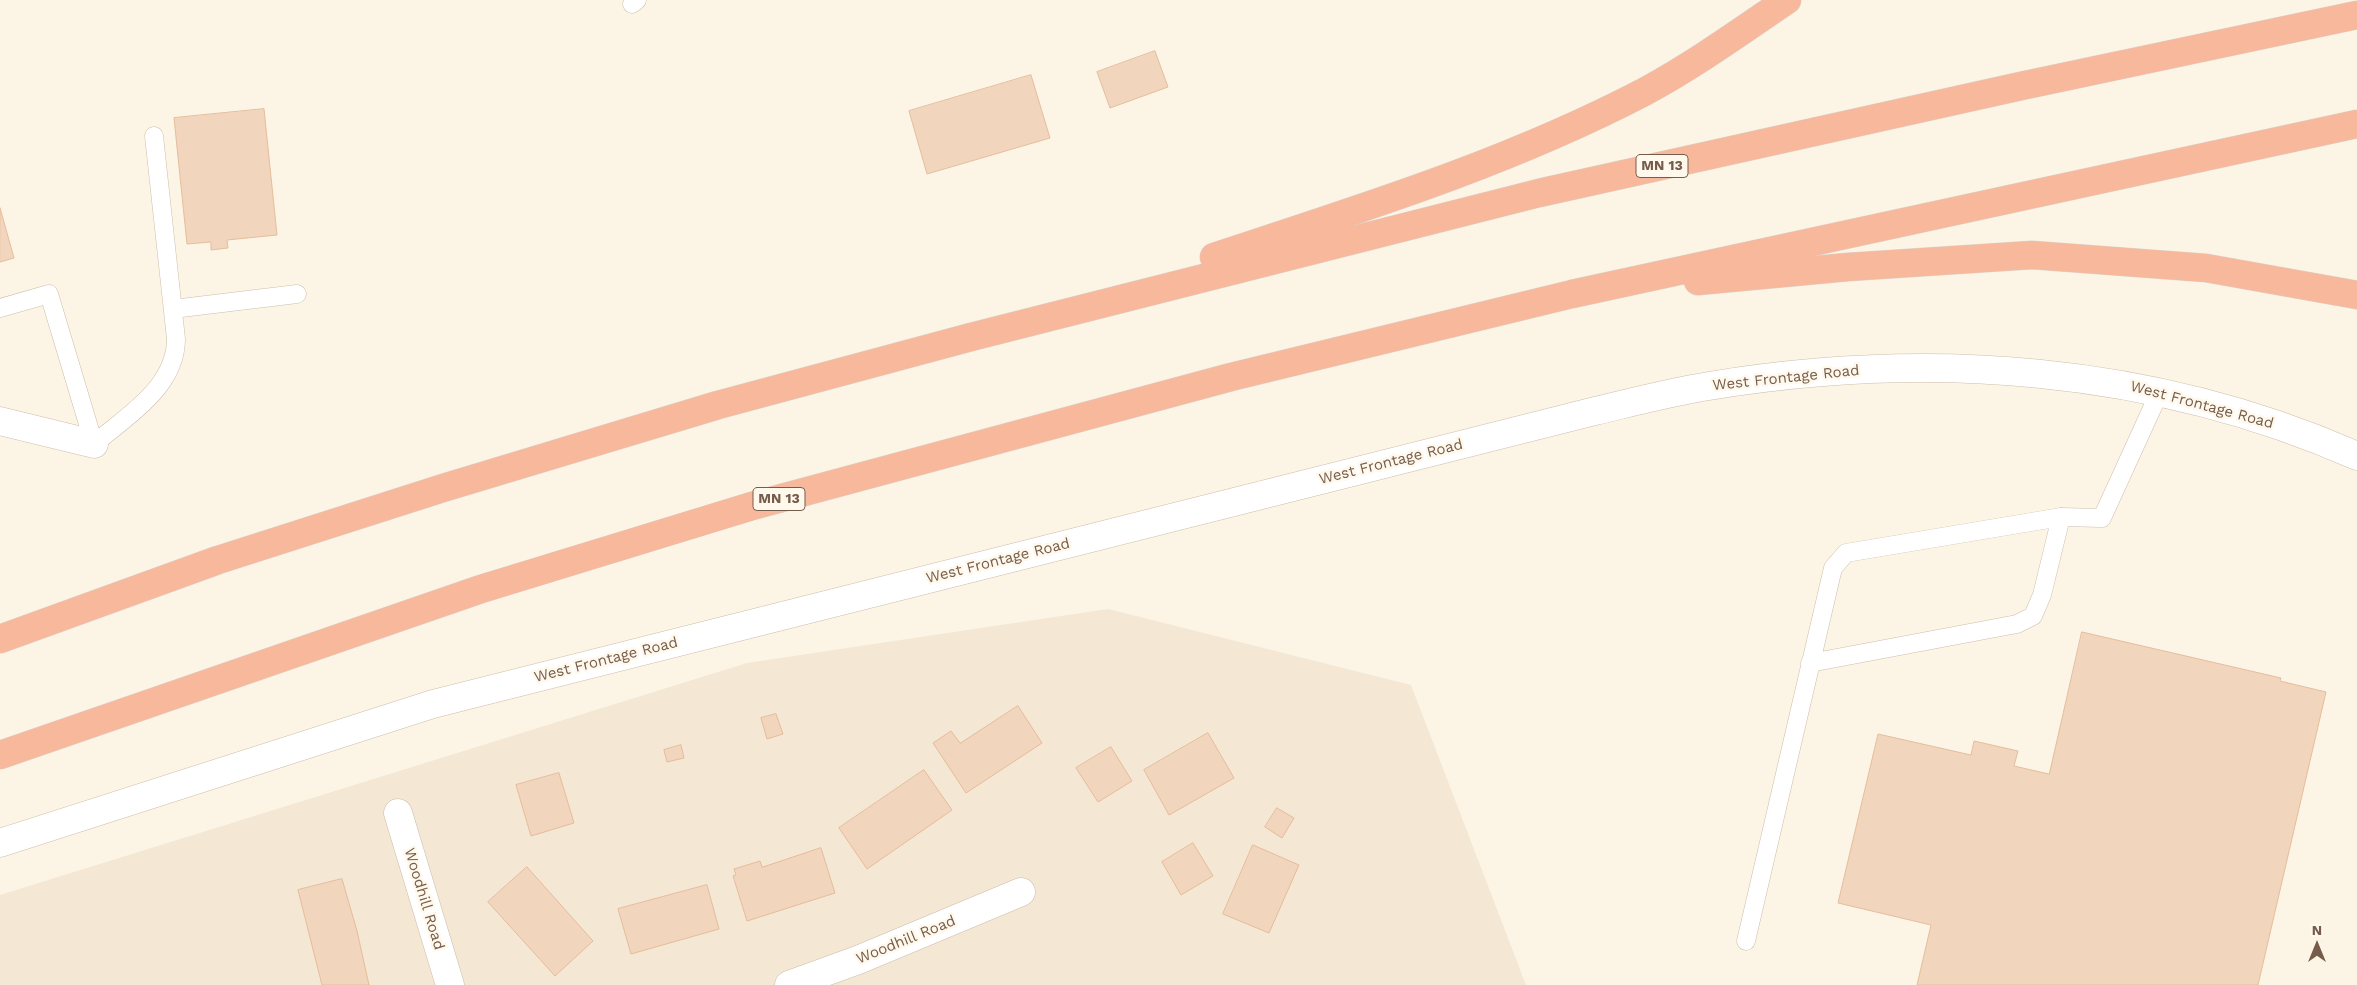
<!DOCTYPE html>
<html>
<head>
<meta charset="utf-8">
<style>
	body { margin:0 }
	#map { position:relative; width:2357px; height:985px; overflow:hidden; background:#fcf5e5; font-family:"Work Sans",sans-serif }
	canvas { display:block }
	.north { position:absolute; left:2292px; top:920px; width:50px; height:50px; -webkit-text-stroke:4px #fff8ec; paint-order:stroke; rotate:0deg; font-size:14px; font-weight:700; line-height:20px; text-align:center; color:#765c4a }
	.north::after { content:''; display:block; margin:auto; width:18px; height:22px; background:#765c4a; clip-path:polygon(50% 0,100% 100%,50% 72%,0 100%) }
</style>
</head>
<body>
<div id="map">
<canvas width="2357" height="985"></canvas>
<div class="north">N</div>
</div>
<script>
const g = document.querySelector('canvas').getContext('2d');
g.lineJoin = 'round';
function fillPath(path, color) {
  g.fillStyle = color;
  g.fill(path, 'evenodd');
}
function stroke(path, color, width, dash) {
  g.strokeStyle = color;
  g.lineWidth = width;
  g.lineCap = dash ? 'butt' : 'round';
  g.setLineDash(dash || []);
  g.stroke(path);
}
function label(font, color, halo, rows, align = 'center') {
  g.font = font + ' "Work Sans",sans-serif';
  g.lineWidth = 5;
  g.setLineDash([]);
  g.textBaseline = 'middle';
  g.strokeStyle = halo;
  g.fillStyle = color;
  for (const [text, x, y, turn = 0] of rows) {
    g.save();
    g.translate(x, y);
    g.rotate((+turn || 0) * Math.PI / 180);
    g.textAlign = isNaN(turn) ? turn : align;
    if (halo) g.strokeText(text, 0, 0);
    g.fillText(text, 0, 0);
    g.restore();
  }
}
const residential = new Path2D(`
	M 1108,609 L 1411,685 L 1526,985 L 0,985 L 0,895 L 747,663 Z`);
const building = new Path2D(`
	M 1155,51 L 1168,87 L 1110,108 L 1097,72 Z
	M 1031,75 L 1050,138 L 927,174 L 909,111 Z
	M 264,109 L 277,235 L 227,240 L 228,248 L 211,250 L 211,242 L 187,244 L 174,118 Z
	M 0,208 L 14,258 L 0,262 Z
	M 2082,632 L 2281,678 L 2280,681 L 2326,692 L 2258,985 L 1917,985 L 1931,925 L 1838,903 L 1878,734 L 1971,755 L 1974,741 L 2018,751 L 2014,766 L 2049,774 Z
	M 1018,706 L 1042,743 L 966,793 L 933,743 L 951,731 L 960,743 Z
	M 776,714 L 783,734 L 767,739 L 761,718 Z
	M 1208,733 L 1234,778 L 1169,815 L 1144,770 Z
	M 681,745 L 684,758 L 667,762 L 664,750 Z
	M 1111,747 L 1132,781 L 1098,802 L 1076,768 Z
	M 924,770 L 952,810 L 867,869 L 839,828 Z
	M 559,773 L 574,823 L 531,836 L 516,785 Z
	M 1277,808 L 1294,818 L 1282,838 L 1265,827 Z
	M 1193,843 L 1213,876 L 1181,895 L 1162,862 Z
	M 1253,845 L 1299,865 L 1269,933 L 1223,914 Z
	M 821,848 L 835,893 L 747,921 L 733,876 L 736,875 L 734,869 L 760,861 L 762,867 Z
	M 527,867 L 593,941 L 555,976 L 488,902 Z
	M 342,879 L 357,931 L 369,985 L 322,985 L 298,890 Z
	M 707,885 L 719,929 L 631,954 L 618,909 Z`);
const service = new Path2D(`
	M 632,4 L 637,0
	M 0,308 L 49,294 L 94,444 C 127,416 176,387 176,339 L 154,136
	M 173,309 L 297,294
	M 1810,663 L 2017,624 L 2033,616 L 2042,595 L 2061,517
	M 1746,941 L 1833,568 L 1846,553 L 2061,517 L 2102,518 L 2160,391`);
const minor = new Path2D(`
	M 0,421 L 94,444
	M 398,813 L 450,985
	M 789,985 L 858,960 L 1021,892`);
const tertiary = new Path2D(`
	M 0,843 L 433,704 L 1595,411 C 1633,402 1671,392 1709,386 C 1928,350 2153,366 2357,456`);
const motorway = new Path2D(`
	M 1214,257 C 1360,209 1508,163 1644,92 C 1694,65 1740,32 1787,0
	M 1698,281 L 1848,267 L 2032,255 L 2206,268 L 2357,295
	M 0,639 L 218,560 L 443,488 L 718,405 L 971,337 L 1539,193 L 2021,86 L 2357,15
	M 0,755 L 481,589 L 752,506 L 1231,377 L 1572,294 L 2357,124`);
const shields = [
	[1662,166,52],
	[779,499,52]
];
const shieldNames = [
	["MN 13",1662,166],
	["MN 13",779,499]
];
const streetNames = [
	["West Frontage Road",1786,378,-6],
	["West Frontage Road",2202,405,15],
	["West Frontage Road",1391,462,-14],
	["West Frontage Road",998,561,-14],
	["West Frontage Road",606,660,-14],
	["Woodhill Road",424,899,73],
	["Woodhill Road",906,940,-22]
];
fillPath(residential, '#f4e7d3');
fillPath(building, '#f2d5bd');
stroke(building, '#e5bc9d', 1);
stroke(service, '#cebdab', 19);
stroke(minor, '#cebdab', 29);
stroke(tertiary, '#cebdab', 29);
stroke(motorway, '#dbd5d0', 29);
stroke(service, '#fff', 18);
stroke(minor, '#fff', 28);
stroke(tertiary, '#fff', 28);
stroke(motorway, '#f7b89c', 28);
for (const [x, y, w] of shields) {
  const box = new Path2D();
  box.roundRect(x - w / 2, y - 11.5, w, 23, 4);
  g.fillStyle = '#fff8ec';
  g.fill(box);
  stroke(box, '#765c4a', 1);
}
label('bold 14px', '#765c4a', null, shieldNames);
label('15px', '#765c4a', '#fff8ec', streetNames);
</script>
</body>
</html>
